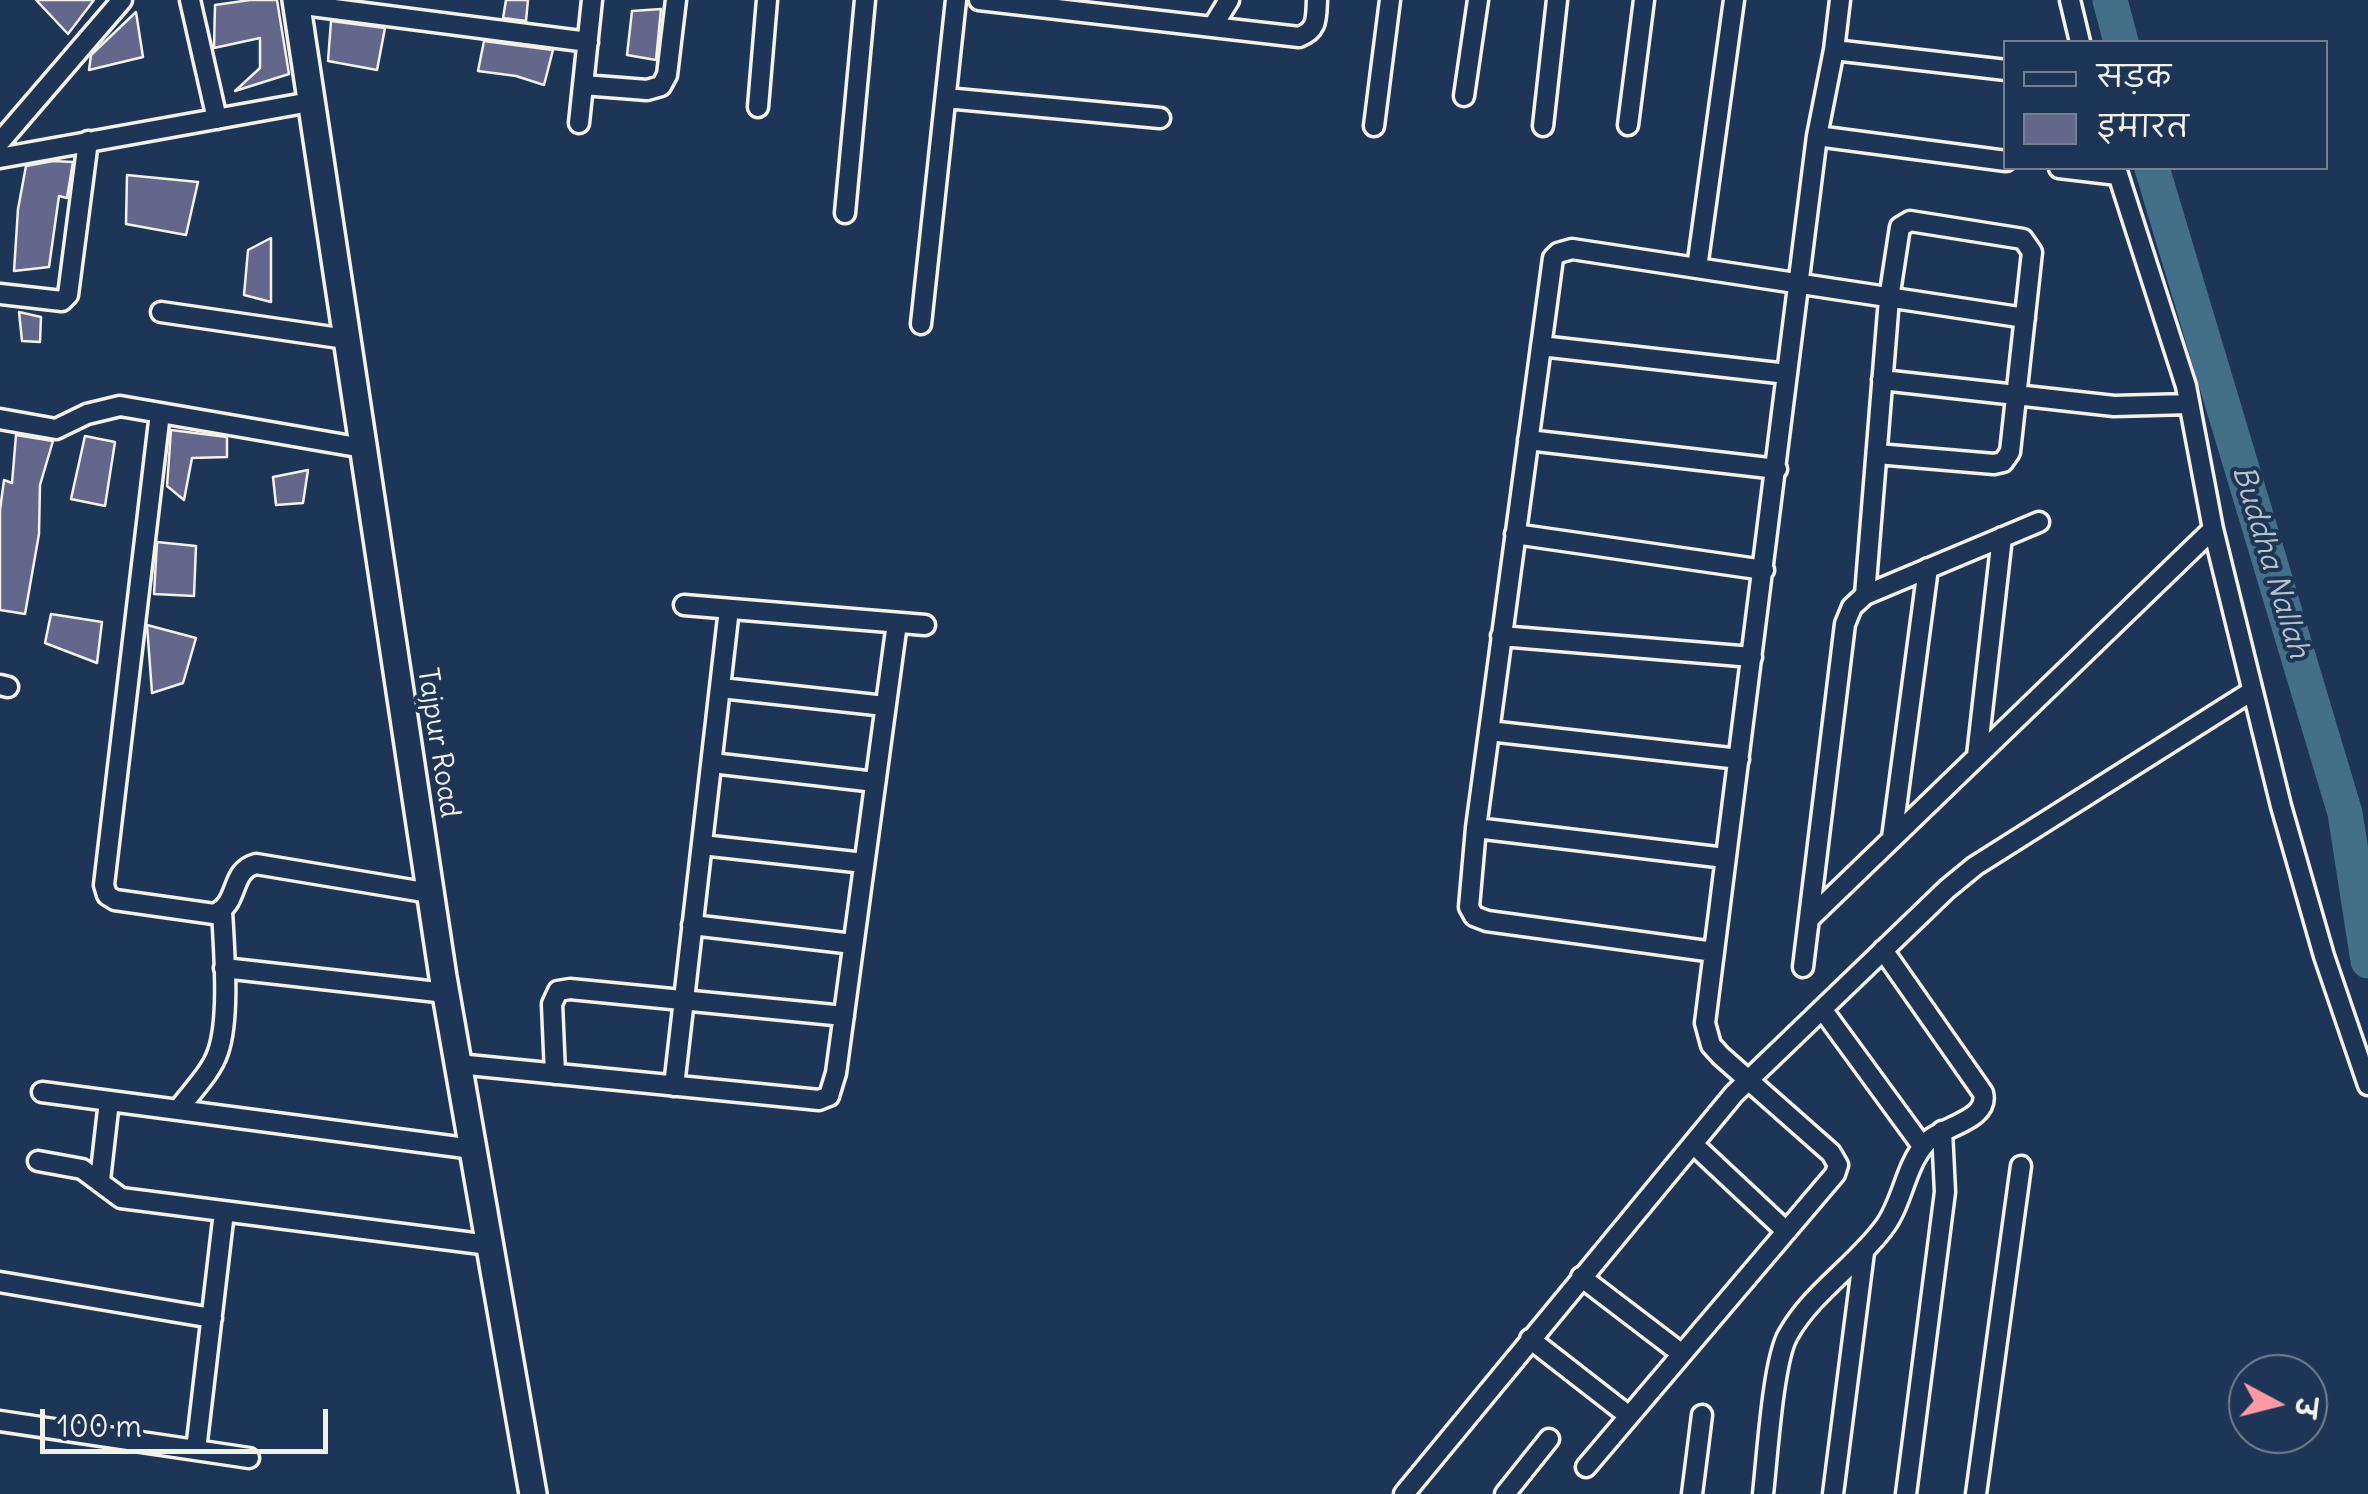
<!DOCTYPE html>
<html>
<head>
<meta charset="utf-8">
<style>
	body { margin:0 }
	#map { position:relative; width:2368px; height:1494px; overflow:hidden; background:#1d3557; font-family:Delius,"Playpen Sans Deva",sans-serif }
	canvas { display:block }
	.legend { position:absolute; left:2003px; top:40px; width:325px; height:130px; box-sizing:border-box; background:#1d3557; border:2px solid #738091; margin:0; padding:12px 18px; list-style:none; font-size:30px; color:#f4f1e8 }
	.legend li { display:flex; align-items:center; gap:20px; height:50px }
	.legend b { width:50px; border:2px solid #738091 }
	.north { position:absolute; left:2228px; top:1354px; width:100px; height:100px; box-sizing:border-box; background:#1d3557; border:2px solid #738091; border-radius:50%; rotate:97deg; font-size:28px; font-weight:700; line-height:40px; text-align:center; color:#f4f1e8 }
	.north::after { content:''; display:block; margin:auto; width:35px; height:45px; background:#ff9aa2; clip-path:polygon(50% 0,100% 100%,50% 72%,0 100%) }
	.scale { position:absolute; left:40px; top:1409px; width:288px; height:45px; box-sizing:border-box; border:5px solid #f4f1e8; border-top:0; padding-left:12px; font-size:30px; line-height:35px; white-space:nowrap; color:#f4f1e8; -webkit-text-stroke:8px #1d3557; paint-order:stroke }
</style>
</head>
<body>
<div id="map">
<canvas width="2368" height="1494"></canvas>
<ul class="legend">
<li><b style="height:12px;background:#1d3557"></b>सड़क</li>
<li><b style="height:28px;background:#64678b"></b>इमारत</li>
</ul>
<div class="north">उ</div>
<div class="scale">100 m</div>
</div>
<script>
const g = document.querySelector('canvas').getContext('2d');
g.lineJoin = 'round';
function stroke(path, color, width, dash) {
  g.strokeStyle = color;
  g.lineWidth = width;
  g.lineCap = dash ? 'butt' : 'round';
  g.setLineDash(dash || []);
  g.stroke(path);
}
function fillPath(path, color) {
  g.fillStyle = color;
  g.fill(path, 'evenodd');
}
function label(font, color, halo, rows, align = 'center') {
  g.font = font + ' Delius,sans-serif';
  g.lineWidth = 8;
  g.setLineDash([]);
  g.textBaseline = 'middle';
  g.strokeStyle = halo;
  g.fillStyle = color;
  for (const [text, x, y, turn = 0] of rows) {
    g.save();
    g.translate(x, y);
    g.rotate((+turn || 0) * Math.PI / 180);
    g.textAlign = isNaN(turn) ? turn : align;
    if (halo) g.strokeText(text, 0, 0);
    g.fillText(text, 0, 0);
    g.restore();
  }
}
const river = new Path2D(`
	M 2110,0 L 2121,42
	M 2152,168 L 2345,813 L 2368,961`);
const building = new Path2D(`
	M 36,0 L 94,0 L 68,34 Z
	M 250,0 L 277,0 L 289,74 L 235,91 L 260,68 L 260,38 L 214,48 L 215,5 Z
	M 506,0 L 528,0 L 526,21 L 503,18 Z
	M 661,9 L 656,60 L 627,55 L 632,11 Z
	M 136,12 L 143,57 L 89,70 L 91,55 Z
	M 331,21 L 385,28 L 377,70 L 328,61 Z
	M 484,41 L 553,50 L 544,85 L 516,76 L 478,71 Z
	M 53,161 L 73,162 L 67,198 L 59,196 L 49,267 L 14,271 L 18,209 L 26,166 Z
	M 127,175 L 198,182 L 186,235 L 126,224 Z
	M 271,238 L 271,302 L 244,295 L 248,250 Z
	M 19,312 L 41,317 L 40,342 L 22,341 Z
	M 171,430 L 227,437 L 227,457 L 192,458 L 184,500 L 167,486 Z
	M 16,435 L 53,441 L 40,485 L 39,534 L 25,614 L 0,610 L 0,510 L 4,480 L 12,483 Z
	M 85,436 L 115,442 L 105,506 L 71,499 Z
	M 308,470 L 303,503 L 276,505 L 273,477 Z
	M 157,542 L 196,546 L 194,596 L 154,594 Z
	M 51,614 L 102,622 L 97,663 L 45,643 Z
	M 147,625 L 196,638 L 183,683 L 152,693 Z`);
const street = new Path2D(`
	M 190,0 L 217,119
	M 979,0 L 1299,37 C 1318,30 1316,18 1317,0
	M 2070,0 L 2080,42
	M 296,4 L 588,42
	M 1213,26 L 1229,0
	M 1834,50 L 2006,70
	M 583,85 L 647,90 L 661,86 L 667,75 L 676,0
	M 1464,96 L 1478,0
	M 946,98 L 1160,118
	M 758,107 L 767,0
	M 579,123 L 592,0
	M 1628,125 L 1644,0
	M 1374,126 L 1390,0
	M 1543,126 L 1557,0
	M 1817,136 L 2006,161
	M 0,142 L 122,0
	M 0,158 L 310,102
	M 2059,168 L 2118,175
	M 2116,168 L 2186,386 L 2213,529 L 2281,806 L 2324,956 L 2368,1085
	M 845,213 L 865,0
	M 1697,268 L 1734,0
	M 0,294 L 62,301 L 68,295 L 88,141
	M 161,312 L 346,339
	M 921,324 L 956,0
	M 1541,346 L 1787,374
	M 1882,380 L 2114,406 L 2189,404
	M 160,413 L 104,885 L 107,895 L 115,900 L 214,914 C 240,904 229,871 256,864 L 430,893
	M 0,419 L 56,429 L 87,414 L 120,406 L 363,448
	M 1528,440 L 1777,469
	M 1515,534 L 1764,570
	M 1865,595 L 1889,299 L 1900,227 L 1910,221 L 2023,239 L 2032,252 L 2010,452 L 2003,462 L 1994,464 L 1877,454
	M 684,605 L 925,625
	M 1501,636 L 1752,657
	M 0,685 L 8,687
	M 721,688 L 885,706
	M 1489,731 L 1739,759
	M 1977,756 L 2002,537
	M 712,763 L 875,782
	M 1476,828 L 1725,858
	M 1892,838 L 1928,568
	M 702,845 L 864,863
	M 1809,919 L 2213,529
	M 692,925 L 853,944
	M 1714,952 L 1487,921 L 1474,916 L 1469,907 L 1476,828 L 1553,258 L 1558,253 L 1572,249 L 2025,318
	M 1803,967 L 1845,624 L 1852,607 L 1865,595 L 2039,522
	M 224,968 L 446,993
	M 1822,1009 L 1922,1146
	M 458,1064 L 819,1100 L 829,1096 L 836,1073 L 897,623
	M 555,1074 L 552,1004 L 558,991 L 570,989 L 844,1016
	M 674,1086 L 729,609
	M 42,1092 L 473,1149
	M 178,1110 C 191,1092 211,1073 218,1052 C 230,1017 224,950 222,911
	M 1693,1144 L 1786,1231
	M 38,1161 L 82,1169 L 121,1198 L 489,1245
	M 100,1180 L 109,1101
	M 1581,1277 L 1682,1354
	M 0,1282 L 212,1318
	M 1530,1339 L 1629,1416
	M 0,1421 L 249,1458
	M 196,1450 L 224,1212
	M 1586,1467 L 1835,1174 L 1838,1165 L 1831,1153 L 1721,1056 L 1711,1045 L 1705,1023 L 1817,136 L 1834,50 L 1840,0
	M 1404,1494 L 1734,1094 L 1947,889 L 1975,866 L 2252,691
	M 1505,1494 L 1549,1439
	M 1692,1494 L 1702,1415
	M 1763,1494 C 1767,1460 1773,1360 1788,1335 C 1811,1293 1857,1265 1885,1226 C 1903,1201 1905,1167 1925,1144 C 1940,1126 1990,1121 1983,1093 L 1883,950
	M 1833,1494 L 1864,1252
	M 1906,1494 L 1945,1192 L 1942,1131
	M 1976,1494 L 2021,1166`);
const secondary = new Path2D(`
	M 296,0 L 443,977 L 533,1494`);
const streetNames = [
	["Tajpur Road",438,743,81]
];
const waterNames = [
	["Buddha Nallah",2270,562,73]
];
stroke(river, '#436f88', 35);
fillPath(building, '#64678b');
stroke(building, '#f4f1e8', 2.5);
stroke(street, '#f4f1e8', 25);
stroke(secondary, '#f4f1e8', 32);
stroke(street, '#1d3557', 18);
stroke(secondary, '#1d3557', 25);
label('28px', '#f4f1e8', '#1d3557', streetNames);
label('italic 30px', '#b6c4c6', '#1d3557', waterNames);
</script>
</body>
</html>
